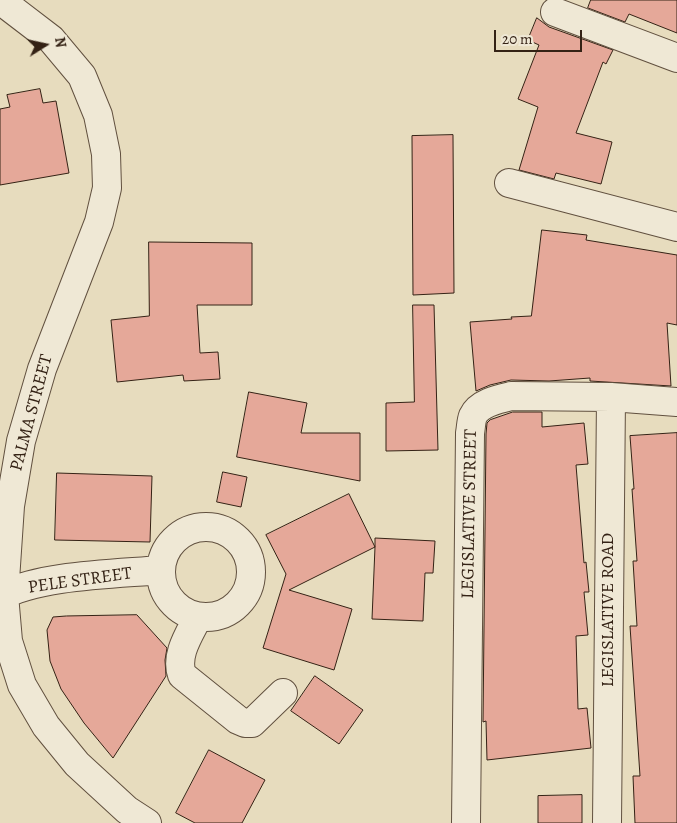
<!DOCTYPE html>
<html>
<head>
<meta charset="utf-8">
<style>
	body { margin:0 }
	#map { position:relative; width:677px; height:823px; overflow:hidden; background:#e7dcbe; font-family:Alegreya,serif }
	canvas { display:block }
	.north { position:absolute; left:20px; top:20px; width:50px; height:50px; -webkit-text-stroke:4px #efe8d5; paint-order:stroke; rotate:80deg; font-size:14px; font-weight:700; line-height:20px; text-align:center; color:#342215 }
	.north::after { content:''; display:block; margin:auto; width:18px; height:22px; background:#342215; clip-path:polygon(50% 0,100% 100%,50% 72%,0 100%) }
	.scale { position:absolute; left:494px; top:30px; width:88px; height:22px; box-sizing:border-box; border:2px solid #342215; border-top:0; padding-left:6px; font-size:15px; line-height:18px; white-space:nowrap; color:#342215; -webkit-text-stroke:4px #efe8d5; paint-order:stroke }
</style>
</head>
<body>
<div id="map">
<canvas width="677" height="823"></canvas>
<div class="north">N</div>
<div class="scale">20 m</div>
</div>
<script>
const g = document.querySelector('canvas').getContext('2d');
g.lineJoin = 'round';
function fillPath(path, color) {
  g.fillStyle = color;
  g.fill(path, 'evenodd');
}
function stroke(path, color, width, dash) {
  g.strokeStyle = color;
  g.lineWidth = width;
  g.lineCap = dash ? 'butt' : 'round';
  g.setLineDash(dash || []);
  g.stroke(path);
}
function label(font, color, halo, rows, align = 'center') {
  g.font = font + ' Alegreya,serif';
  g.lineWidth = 4;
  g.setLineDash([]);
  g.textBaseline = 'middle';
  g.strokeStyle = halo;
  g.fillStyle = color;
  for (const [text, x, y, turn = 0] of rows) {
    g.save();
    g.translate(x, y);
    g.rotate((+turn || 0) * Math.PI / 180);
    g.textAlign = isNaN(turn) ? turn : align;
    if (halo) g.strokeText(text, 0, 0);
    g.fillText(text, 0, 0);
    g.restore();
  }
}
const building = new Path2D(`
	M 591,0 L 677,0 L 677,33 L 629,14 L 625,22 L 588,8 Z
	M 537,18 L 549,27 L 613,50 L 606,64 L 603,62 L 576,133 L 612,142 L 601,184 L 556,173 L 554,179 L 519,170 L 538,107 L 518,99 L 539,45 L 528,40 Z
	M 40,89 L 43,103 L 56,101 L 69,173 L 0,185 L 0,109 L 10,107 L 7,95 Z
	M 453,135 L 454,293 L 413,295 L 412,136 Z
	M 542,230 L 587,235 L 586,240 L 677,255 L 677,325 L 667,323 L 671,386 L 590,381 L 590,378 L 549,381 L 511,380 L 490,385 L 476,391 L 470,322 L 512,319 L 511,317 L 531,316 Z
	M 149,242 L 252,243 L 252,305 L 197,305 L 200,353 L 218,352 L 220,379 L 184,381 L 183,375 L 117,382 L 111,320 L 149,316 Z
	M 413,305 L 434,305 L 438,450 L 386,451 L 386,403 L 414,402 Z
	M 249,392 L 307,403 L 301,433 L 360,433 L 360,481 L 237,457 Z
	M 513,412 L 542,412 L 542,427 L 584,423 L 588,464 L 576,465 L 584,563 L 586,562 L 589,592 L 584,592 L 588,635 L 576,636 L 578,709 L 587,708 L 591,748 L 487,760 L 486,721 L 483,722 L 486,434 L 487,423 L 490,420 Z
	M 677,433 L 677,823 L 635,823 L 633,776 L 640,776 L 630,626 L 637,626 L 633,561 L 637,561 L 632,489 L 634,489 L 630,436 Z
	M 223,472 L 247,477 L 241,507 L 217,502 Z
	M 57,473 L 152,476 L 150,542 L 55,540 Z
	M 349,494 L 375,547 L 375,538 L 435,541 L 433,573 L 425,573 L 423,621 L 372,619 L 375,547 L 289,590 L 352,609 L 334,670 L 263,648 L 286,574 L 266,535 Z
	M 137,615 L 167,648 L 165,660 L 166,676 L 113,758 L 84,723 L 61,689 L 50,661 L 47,630 L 53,617 L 66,616 Z
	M 315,676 L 363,710 L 339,744 L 291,711 Z
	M 209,750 L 265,780 L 242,823 L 195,823 L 176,813 Z
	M 582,795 L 582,823 L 538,823 L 538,796 Z`);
const minor = new Path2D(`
	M 0,0 L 51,39 L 82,76 L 98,115 L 106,154 L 107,188 L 99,222 L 42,369 L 21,441 L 10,506 L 4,595 L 8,641 L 22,685 L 46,726 L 77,764 L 127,810 L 147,823
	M 555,12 L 677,58
	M 509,183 L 677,227
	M161 572a45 45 0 1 1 90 0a45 45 0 1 1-90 0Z
	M 0,597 C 37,575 117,574 161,570
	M 198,617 C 189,635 175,655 182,675 L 238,720 L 245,723 L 252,723 L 283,693
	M 466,823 L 470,433 C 471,428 471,421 473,416 C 479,403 498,399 511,396 L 611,397 L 677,402
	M 607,823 L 611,397`);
const streetNames = [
	["PALMA STREET",32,413,-75],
	["LEGISLATIVE STREET",470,514,-89],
	["PELE STREET",80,581,-8],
	["LEGISLATIVE ROAD",609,610,-90]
];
fillPath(building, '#e5a899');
stroke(building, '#342215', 1);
stroke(minor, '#61503f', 30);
stroke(minor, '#efe8d5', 28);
label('18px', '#342215', '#efe8d5', streetNames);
</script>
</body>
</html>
